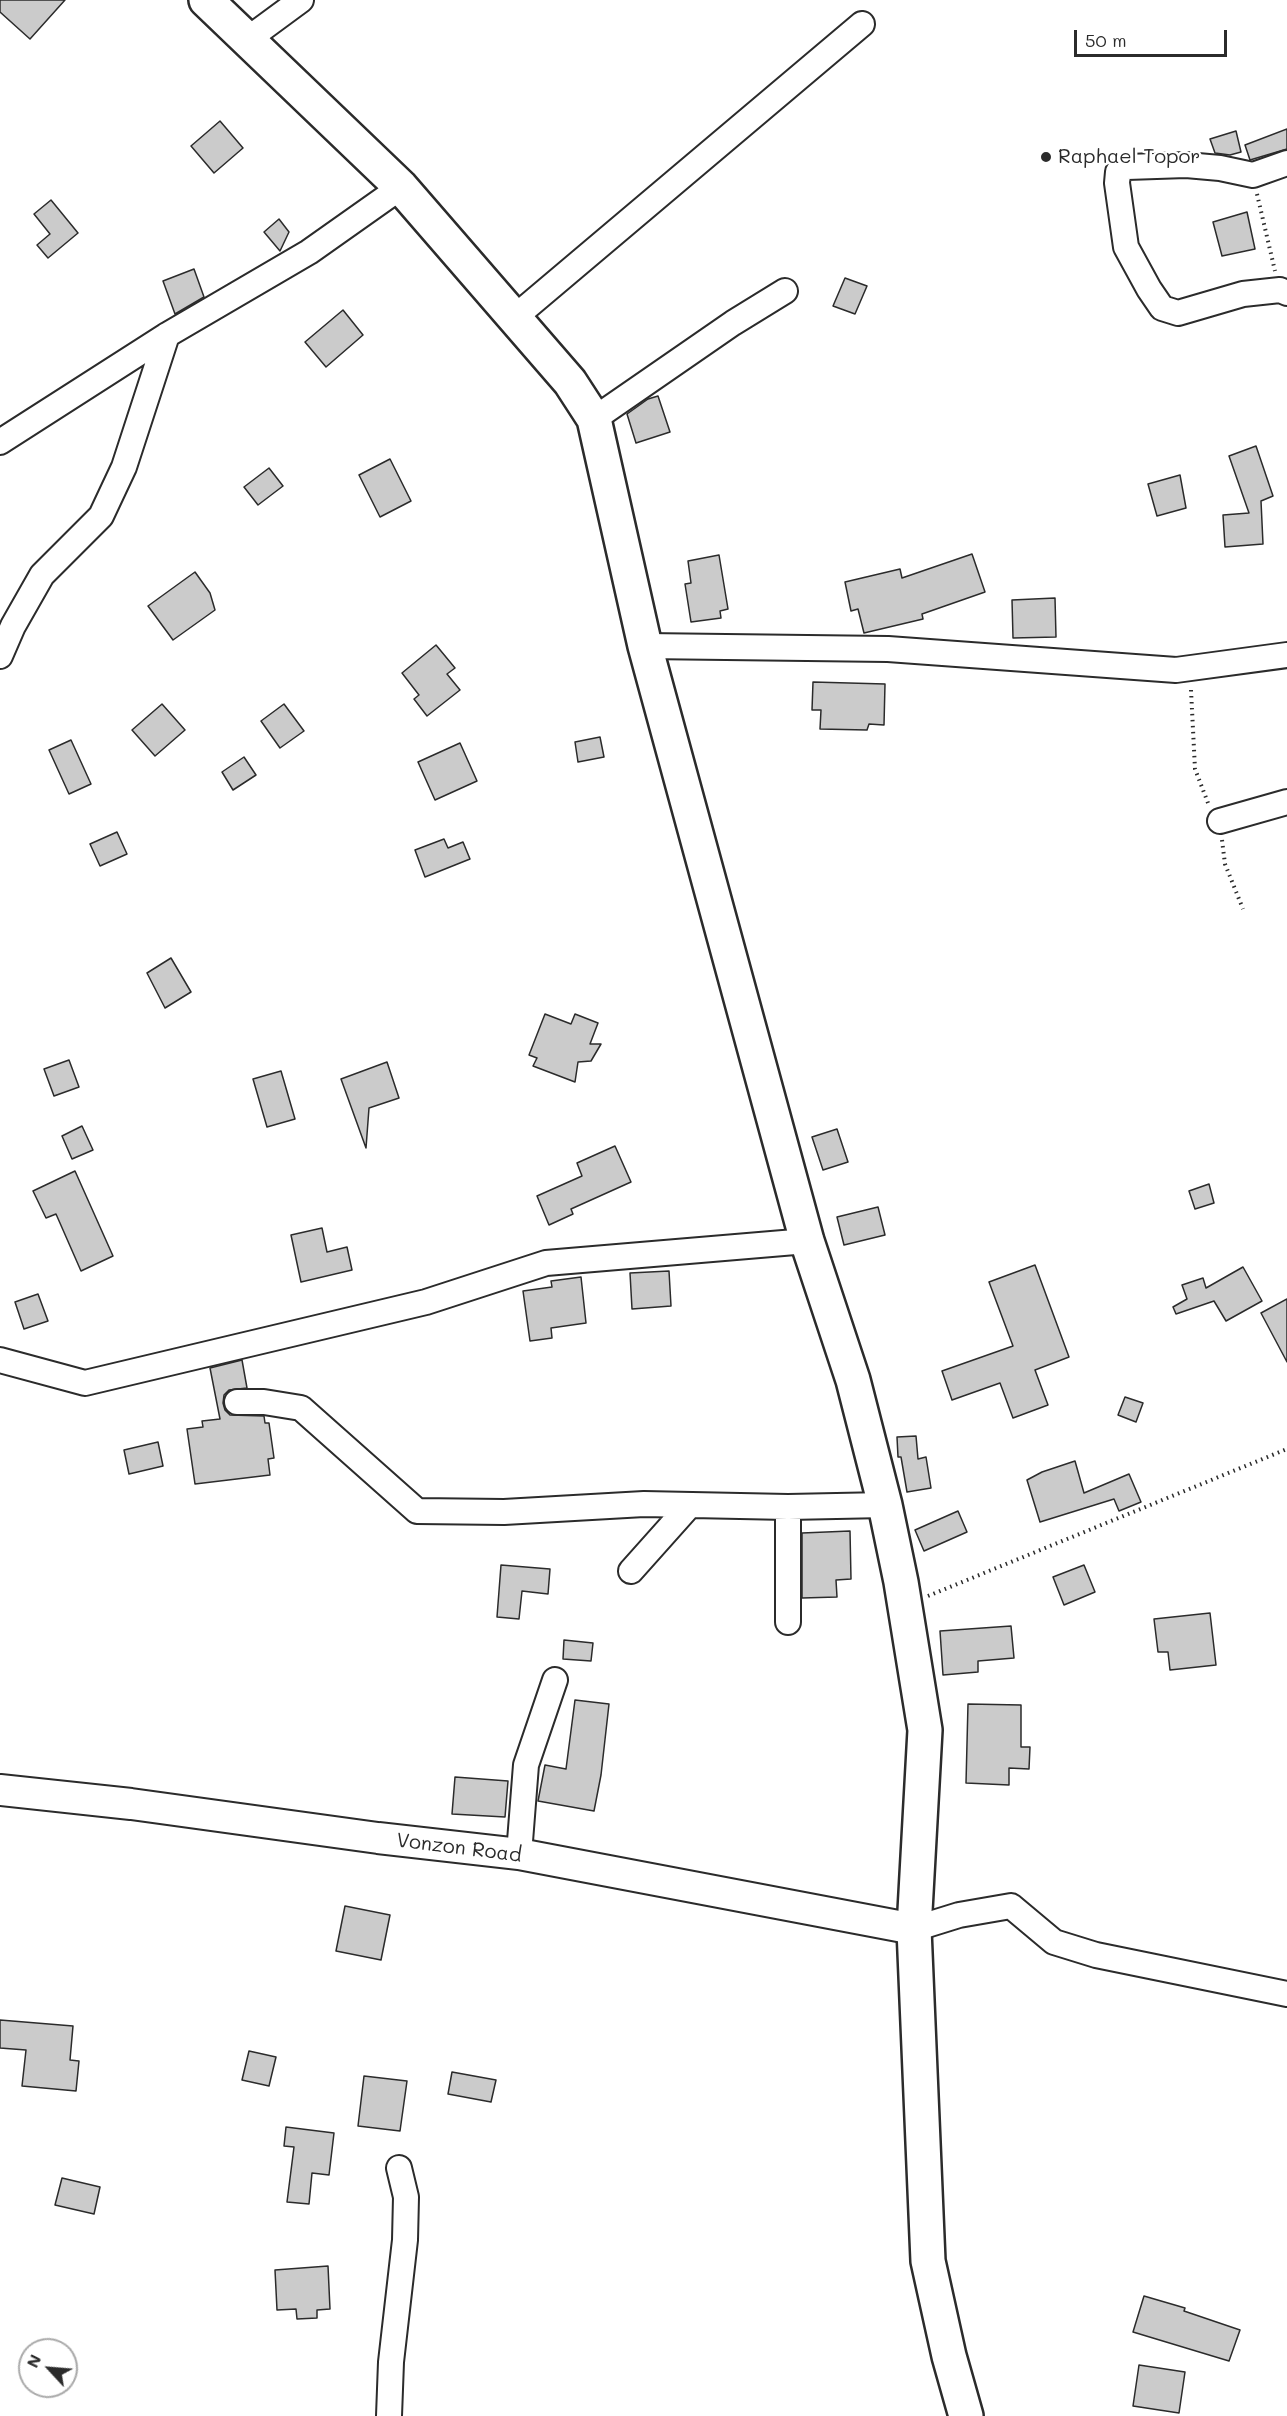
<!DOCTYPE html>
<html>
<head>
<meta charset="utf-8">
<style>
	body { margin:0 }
	#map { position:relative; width:1287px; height:2416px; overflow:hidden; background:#fff; font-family:Mali,sans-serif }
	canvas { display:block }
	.north { position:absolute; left:18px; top:2338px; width:60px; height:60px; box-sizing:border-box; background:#fff; border:2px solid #aaa; border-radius:50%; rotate:296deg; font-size:16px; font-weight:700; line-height:24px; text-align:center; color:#2b2b2b }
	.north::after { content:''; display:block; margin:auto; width:21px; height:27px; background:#2b2b2b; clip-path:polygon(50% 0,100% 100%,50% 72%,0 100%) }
	.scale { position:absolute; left:1074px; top:30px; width:153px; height:27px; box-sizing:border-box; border:3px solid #2b2b2b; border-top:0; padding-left:8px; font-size:18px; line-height:21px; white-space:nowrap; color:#2b2b2b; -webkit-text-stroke:4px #fff; paint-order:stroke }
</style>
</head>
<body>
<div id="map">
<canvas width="1287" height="2416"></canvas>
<div class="north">N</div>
<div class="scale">50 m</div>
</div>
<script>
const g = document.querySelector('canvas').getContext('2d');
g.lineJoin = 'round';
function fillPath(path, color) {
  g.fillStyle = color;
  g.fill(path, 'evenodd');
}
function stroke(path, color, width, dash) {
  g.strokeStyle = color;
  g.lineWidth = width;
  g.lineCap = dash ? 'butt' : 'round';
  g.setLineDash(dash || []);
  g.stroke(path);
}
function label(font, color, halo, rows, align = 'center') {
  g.font = font + ' Mali,sans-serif';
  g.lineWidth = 5;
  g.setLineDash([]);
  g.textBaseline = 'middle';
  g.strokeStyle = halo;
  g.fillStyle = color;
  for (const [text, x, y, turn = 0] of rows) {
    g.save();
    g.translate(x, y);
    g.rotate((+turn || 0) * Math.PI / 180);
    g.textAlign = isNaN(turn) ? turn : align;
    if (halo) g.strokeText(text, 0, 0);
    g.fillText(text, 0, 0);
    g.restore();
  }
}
const building = new Path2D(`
	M 0,0 L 65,0 L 30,39 L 0,12 Z
	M 220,121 L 243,148 L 214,173 L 191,146 Z
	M 1287,129 L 1287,149 L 1250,160 L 1245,145 Z
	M 1236,131 L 1241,152 L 1230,155 L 1215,153 L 1210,139 Z
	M 51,200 L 78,233 L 48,258 L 37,245 L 50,234 L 34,214 Z
	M 1247,212 L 1255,249 L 1222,256 L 1213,222 Z
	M 279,219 L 289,232 L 280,251 L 264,232 Z
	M 194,269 L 204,297 L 175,314 L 163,281 Z
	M 845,278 L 867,286 L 855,314 L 833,306 Z
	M 343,310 L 363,335 L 326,367 L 305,342 Z
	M 658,396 L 670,432 L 636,443 L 627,414 L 648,399 Z
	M 1256,446 L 1273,496 L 1261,501 L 1263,544 L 1225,547 L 1223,515 L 1249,513 L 1229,456 Z
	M 390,459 L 411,501 L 380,517 L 359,475 Z
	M 269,468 L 283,486 L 258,505 L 244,487 Z
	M 1180,475 L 1186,508 L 1157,516 L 1148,484 Z
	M 972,554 L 985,592 L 922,614 L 923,619 L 864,633 L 858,609 L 851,611 L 845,582 L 900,569 L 902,578 Z
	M 719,555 L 728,609 L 720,611 L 721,618 L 691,622 L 685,584 L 691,583 L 688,561 Z
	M 195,572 L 210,593 L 215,610 L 173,640 L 148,606 Z
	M 1055,598 L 1056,637 L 1013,638 L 1012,600 Z
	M 436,645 L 455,668 L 447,674 L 460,690 L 427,716 L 414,699 L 419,695 L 402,673 Z
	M 813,682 L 885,684 L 884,725 L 869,724 L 867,730 L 820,729 L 821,710 L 812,710 Z
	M 162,704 L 185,730 L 155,756 L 132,730 Z
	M 284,704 L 304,731 L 280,748 L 261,721 Z
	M 600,737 L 604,757 L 578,762 L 575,742 Z
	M 71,740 L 91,784 L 69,794 L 49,750 Z
	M 460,743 L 477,781 L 435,800 L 418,762 Z
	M 244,757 L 256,775 L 233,790 L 222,772 Z
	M 117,832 L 127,854 L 100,866 L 90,844 Z
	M 444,839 L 448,848 L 463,842 L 470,859 L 425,877 L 415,850 Z
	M 171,958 L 191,992 L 165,1008 L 147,973 Z
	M 545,1014 L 571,1024 L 575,1014 L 598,1023 L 590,1044 L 601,1044 L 591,1061 L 578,1062 L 575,1082 L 533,1066 L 537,1058 L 529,1055 Z
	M 69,1060 L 79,1087 L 54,1096 L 44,1069 Z
	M 387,1062 L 399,1098 L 369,1108 L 366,1148 L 341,1079 Z
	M 281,1071 L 295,1119 L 267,1127 L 253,1079 Z
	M 82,1126 L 93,1150 L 72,1159 L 62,1136 Z
	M 837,1129 L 848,1162 L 823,1170 L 812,1137 Z
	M 615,1146 L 631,1182 L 571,1209 L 573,1214 L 549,1225 L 537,1196 L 582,1176 L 577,1163 Z
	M 75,1171 L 113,1256 L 81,1271 L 56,1214 L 46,1218 L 33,1191 Z
	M 1209,1184 L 1214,1203 L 1195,1209 L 1189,1191 Z
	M 878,1207 L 885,1235 L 844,1245 L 837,1217 Z
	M 322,1228 L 327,1252 L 347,1247 L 352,1270 L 301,1282 L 291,1235 Z
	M 1035,1265 L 1069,1357 L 1035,1370 L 1048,1405 L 1013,1418 L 1000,1383 L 952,1400 L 942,1371 L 1013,1346 L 989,1282 Z
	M 1243,1267 L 1262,1301 L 1226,1321 L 1214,1301 L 1176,1314 L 1173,1307 L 1187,1299 L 1182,1285 L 1203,1278 L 1206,1288 Z
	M 669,1271 L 671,1306 L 632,1309 L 630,1273 Z
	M 581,1277 L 586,1323 L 551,1328 L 552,1338 L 530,1341 L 523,1291 L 552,1287 L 551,1281 Z
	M 38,1294 L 48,1321 L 24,1329 L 15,1302 Z
	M 1287,1299 L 1287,1362 L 1261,1313 Z
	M 242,1360 L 247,1388 L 229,1390 L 224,1395 L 223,1403 L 225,1410 L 230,1415 L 264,1416 L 265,1423 L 269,1423 L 274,1458 L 268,1459 L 270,1475 L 195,1484 L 187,1429 L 203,1427 L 202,1421 L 220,1419 L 210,1368 Z
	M 1125,1397 L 1143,1403 L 1136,1422 L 1118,1415 Z
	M 916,1436 L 918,1459 L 926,1457 L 931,1488 L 907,1492 L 901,1457 L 898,1457 L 897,1437 Z
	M 158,1442 L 163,1466 L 129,1474 L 124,1450 Z
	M 1075,1461 L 1084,1493 L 1129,1474 L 1141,1502 L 1119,1511 L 1114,1499 L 1040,1522 L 1027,1480 L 1042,1472 Z
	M 958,1511 L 967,1532 L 924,1551 L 915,1530 Z
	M 850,1531 L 851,1579 L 836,1580 L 837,1597 L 802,1598 L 802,1533 Z
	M 501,1565 L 550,1569 L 548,1594 L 522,1591 L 519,1619 L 497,1617 Z
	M 1084,1565 L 1095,1592 L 1064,1605 L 1053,1577 Z
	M 1210,1613 L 1216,1665 L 1170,1670 L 1168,1652 L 1158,1652 L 1154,1619 Z
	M 1011,1626 L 1014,1658 L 978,1661 L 978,1672 L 943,1675 L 940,1631 Z
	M 564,1640 L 593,1643 L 591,1661 L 563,1659 Z
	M 575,1700 L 609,1704 L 601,1775 L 594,1811 L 538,1801 L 545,1765 L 566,1769 Z
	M 968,1704 L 1021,1705 L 1021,1747 L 1030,1747 L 1029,1769 L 1009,1768 L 1009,1785 L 966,1783 Z
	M 455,1777 L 508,1781 L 505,1817 L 452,1814 Z
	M 345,1906 L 390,1915 L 381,1960 L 336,1951 Z
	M 0,2020 L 73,2026 L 70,2060 L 79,2061 L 76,2091 L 22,2086 L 26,2050 L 0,2048 Z
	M 249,2051 L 276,2057 L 269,2086 L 242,2080 Z
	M 452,2072 L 496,2080 L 491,2102 L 448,2094 Z
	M 364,2076 L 407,2081 L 400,2131 L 358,2126 Z
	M 286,2127 L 334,2133 L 329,2175 L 312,2173 L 309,2204 L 287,2202 L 294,2147 L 284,2146 Z
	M 62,2178 L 100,2187 L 94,2214 L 55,2205 Z
	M 328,2266 L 330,2309 L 317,2310 L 317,2318 L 297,2319 L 296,2309 L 277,2310 L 275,2270 Z
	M 1144,2296 L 1185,2308 L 1184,2311 L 1240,2330 L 1229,2361 L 1133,2332 Z
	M 1139,2365 L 1185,2372 L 1179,2413 L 1133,2406 Z`);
const path = new Path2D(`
	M 1257,194 L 1275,271
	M 1191,690 L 1195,769 L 1208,803
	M 1222,840 L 1225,864 L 1243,909
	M 928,1596 L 1287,1449`);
const minor = new Path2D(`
	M 248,39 L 301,0
	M 1287,163 L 1253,175 L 1220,168 L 1186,165 L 1127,167 L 1118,172 L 1117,183 L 1126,247 L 1149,289 L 1162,308 L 1178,313 L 1243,294 L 1280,290 L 1287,293
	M 515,317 L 862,24
	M 594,419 L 733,323 L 785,291
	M 0,442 L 167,335 L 309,252 L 401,187
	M 645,646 L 888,649 L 1176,670 L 1287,655
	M 0,656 L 13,626 L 42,575 L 101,516 L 124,467 L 167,335
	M 1220,821 L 1287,802
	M 0,1360 L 85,1383 L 426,1302 L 546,1263 L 807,1241
	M 237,1402 L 264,1402 L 301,1408 L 417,1511 L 504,1512 L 644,1504 L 788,1507 L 885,1505
	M 631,1571 L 689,1506
	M 788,1622 L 788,1507
	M 519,1854 L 526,1765 L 555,1680
	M 914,1929 L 959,1915 L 1011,1906 L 1054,1942 L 1096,1955 L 1287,1994
	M 389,2416 L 391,2362 L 405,2240 L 406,2197 L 399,2168`);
const tertiary = new Path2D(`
	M 0,1790 L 131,1804 L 378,1838 L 519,1854 L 914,1929`);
const primary = new Path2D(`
	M 206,0 L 401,187 L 570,382 L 594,419 L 645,646 L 807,1241 L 853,1380 L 885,1505 L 901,1582 L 925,1730 L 914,1929 L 928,2261 L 949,2356 L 966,2416`);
const markers = [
	[1046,157,6,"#2b2b2b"]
];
const poiNames = [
	["Raphael Topor",1058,157]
];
const streetNames = [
	["Vonzon Road",459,1848,7]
];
fillPath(building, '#cbcbcb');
stroke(building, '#2b2b2b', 1.5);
stroke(minor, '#2b2b2b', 28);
stroke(tertiary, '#2b2b2b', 34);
stroke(primary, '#2b2b2b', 38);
stroke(path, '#2b2b2b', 4, [1.5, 4.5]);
stroke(minor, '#fff', 24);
stroke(tertiary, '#fff', 30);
stroke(primary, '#fff', 33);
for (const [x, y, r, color] of markers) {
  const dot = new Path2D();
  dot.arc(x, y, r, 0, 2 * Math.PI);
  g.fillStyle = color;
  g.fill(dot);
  stroke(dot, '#fff', 2);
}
label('20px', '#2b2b2b', '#fff', poiNames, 'left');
label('20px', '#2b2b2b', '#fff', streetNames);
</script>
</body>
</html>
